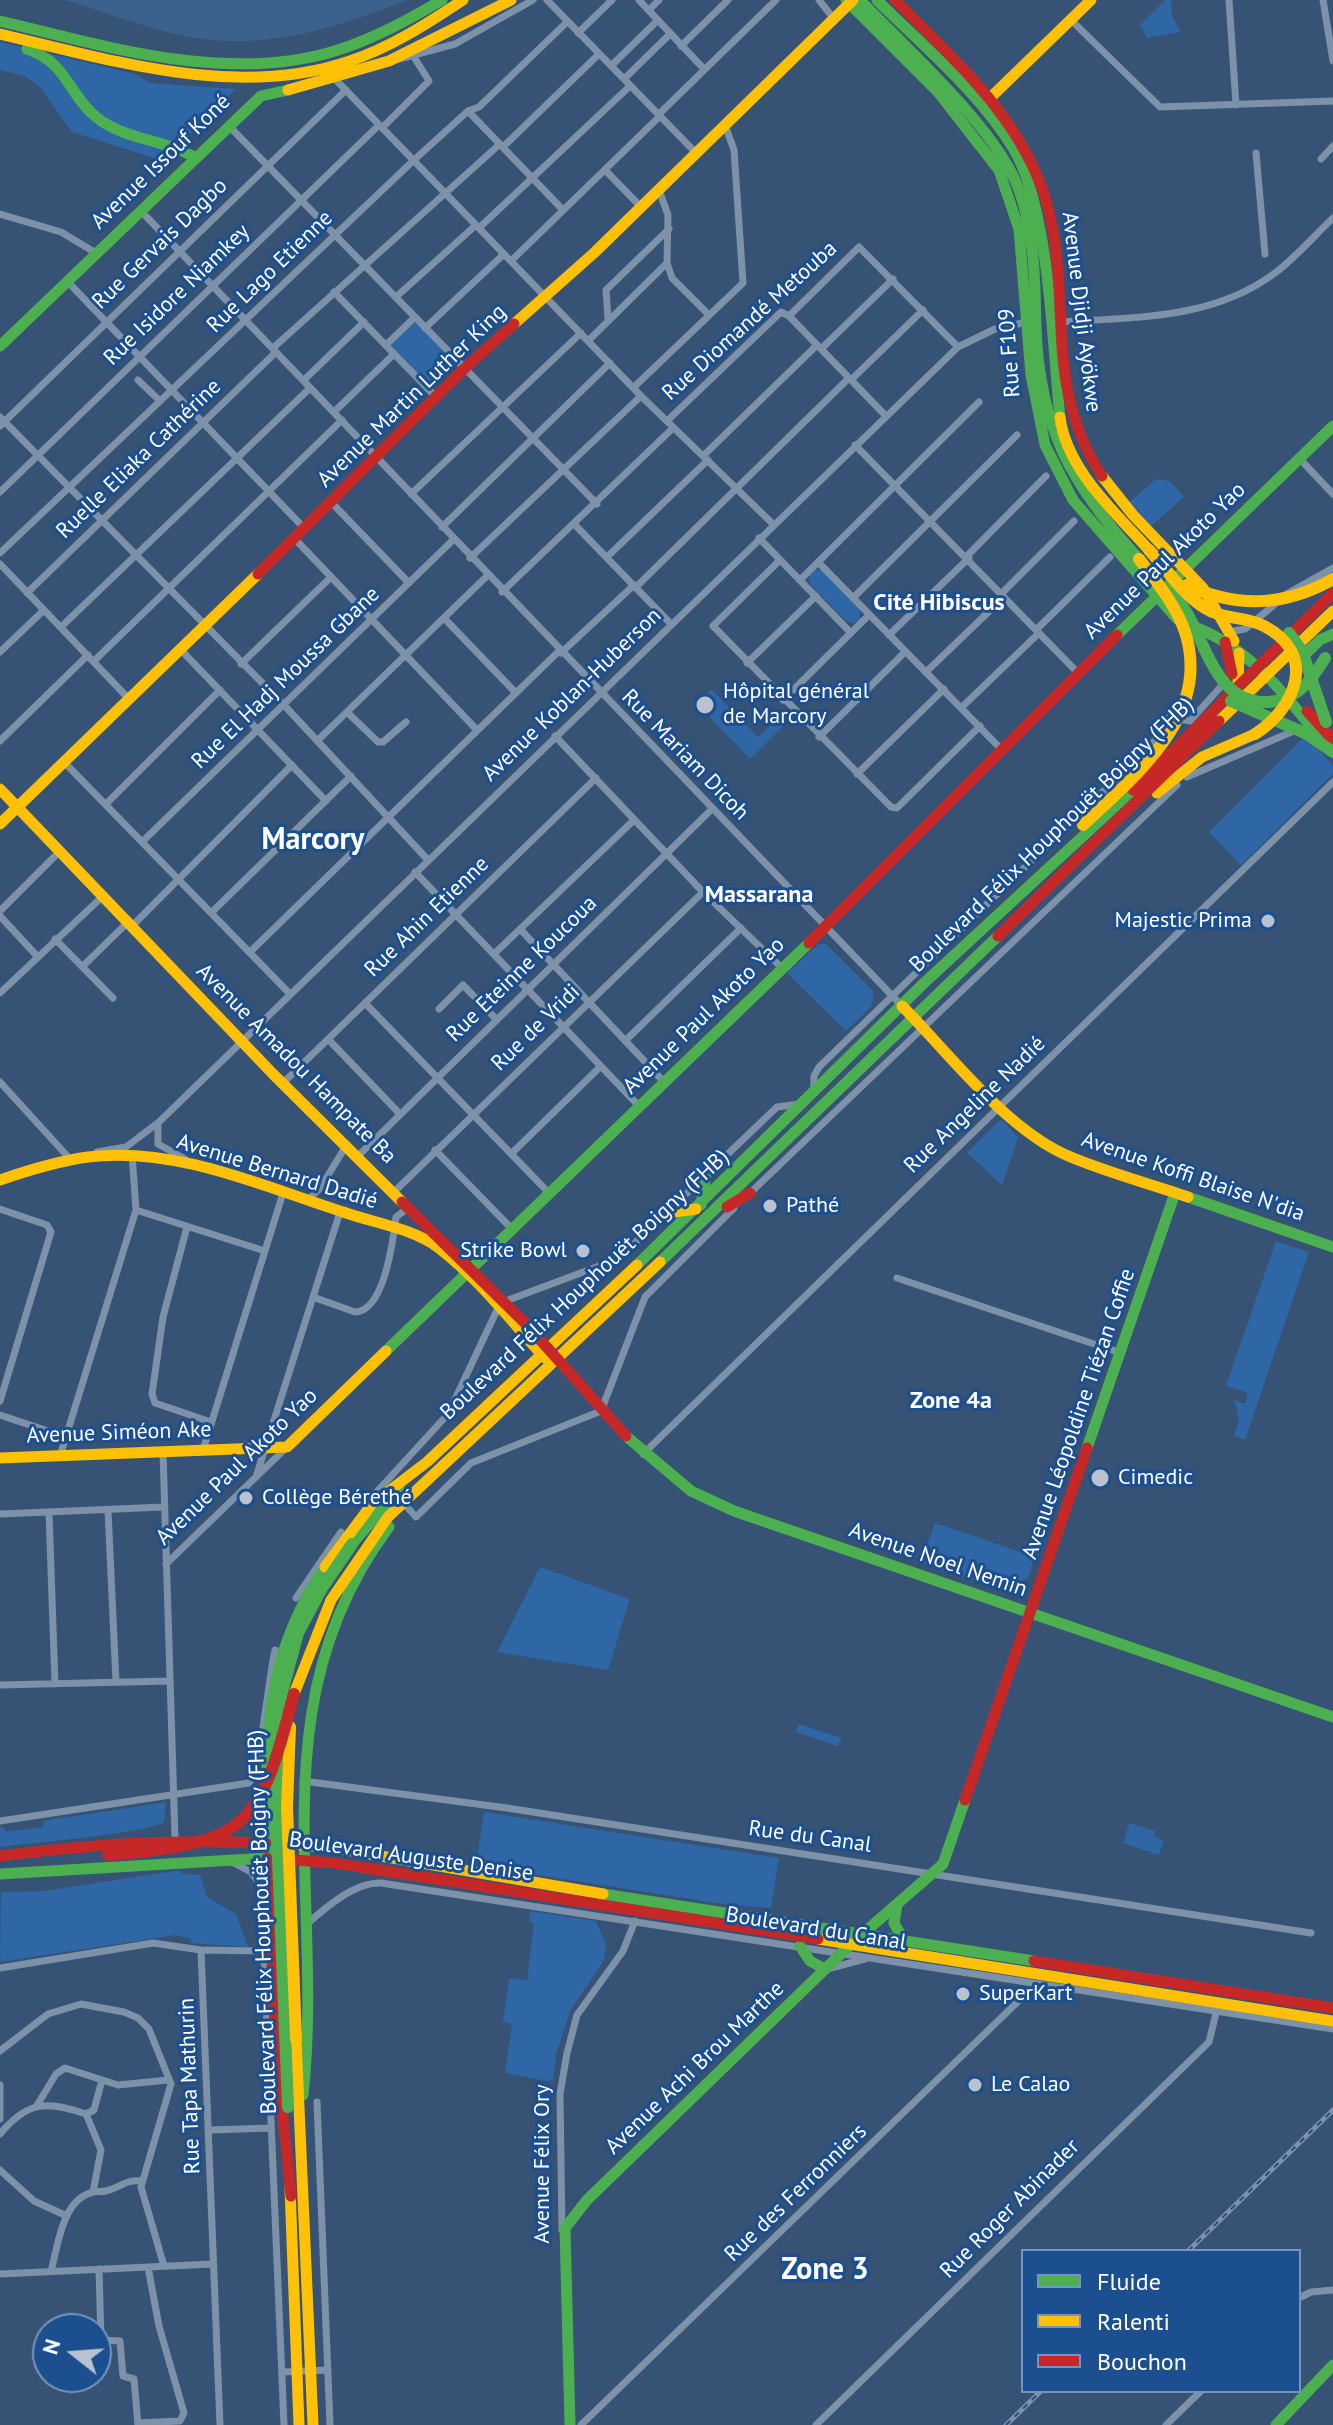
<!DOCTYPE html>
<html>
<head>
<meta charset="utf-8">
<style>
	body { margin:0 }
	#map { position:relative; width:1333px; height:2425px; overflow:hidden; background:#365274; font-family:"PT Sans",sans-serif }
	canvas { display:block }
	.legend { position:absolute; left:1021px; top:2249px; width:280px; height:144px; box-sizing:border-box; background:#1b4f8f; border:2px solid #7695bc; margin:0; padding:10px 14px; list-style:none; font-size:24px; color:#fff }
	.legend li { display:flex; align-items:center; gap:16px; height:40px }
	.legend b { width:40px; border:2px solid #7695bc }
	.north { position:absolute; left:32px; top:2313px; width:80px; height:80px; box-sizing:border-box; background:#1b4f8f; border:2px solid #7695bc; border-radius:50%; rotate:287deg; font-size:22px; font-weight:700; line-height:32px; text-align:center; color:#fff }
	.north::after { content:''; display:block; margin:auto; width:28px; height:36px; background:#b9c2ce; clip-path:polygon(50% 0,100% 100%,50% 72%,0 100%) }
</style>
</head>
<body>
<div id="map">
<canvas width="1333" height="2425"></canvas>
<ul class="legend">
<li><b style="height:10px;background:#4caf50"></b>Fluide</li>
<li><b style="height:10px;background:#ffc107"></b>Ralenti</li>
<li><b style="height:10px;background:#c62828"></b>Bouchon</li>
</ul>
<div class="north">N</div>
</div>
<script>
const g = document.querySelector('canvas').getContext('2d');
g.lineJoin = 'round';
function fillPath(path, color) {
  g.fillStyle = color;
  g.fill(path, 'evenodd');
}
function stroke(path, color, width, dash) {
  g.strokeStyle = color;
  g.lineWidth = width;
  g.lineCap = dash ? 'butt' : 'round';
  g.setLineDash(dash || []);
  g.stroke(path);
}
function label(font, color, halo, rows, align = 'center') {
  g.font = font + ' "PT Sans",sans-serif';
  g.lineWidth = 6;
  g.setLineDash([]);
  g.textBaseline = 'middle';
  g.strokeStyle = halo;
  g.fillStyle = color;
  for (const [text, x, y, turn = 0] of rows) {
    g.save();
    g.translate(x, y);
    g.rotate((+turn || 0) * Math.PI / 180);
    g.textAlign = isNaN(turn) ? turn : align;
    if (halo) g.strokeText(text, 0, 0);
    g.fillText(text, 0, 0);
    g.restore();
  }
}
const green = new Path2D(`
	M 1165,0 L 1171,0 L 1172,17 L 1181,32 L 1147,38 L 1140,25 Z
	M 0,42 L 135,74 L 150,83 L 236,89 L 163,161 L 72,132 L 39,86 L 25,76 L 0,70 Z
	M 415,322 L 456,365 L 432,388 L 391,345 Z
	M 1156,479 L 1170,481 L 1184,497 L 1148,529 L 1127,504 Z
	M 814,570 L 823,570 L 860,610 L 860,619 L 856,623 L 847,622 L 810,584 L 809,575 Z
	M 711,689 L 758,737 L 785,711 L 791,718 L 750,759 L 697,704 Z
	M 1305,736 L 1333,765 L 1333,774 L 1241,865 L 1209,832 Z
	M 819,944 L 826,944 L 874,992 L 871,1007 L 846,1031 L 787,973 Z
	M 998,1121 L 1003,1121 L 1018,1137 L 1002,1185 L 967,1153 Z
	M 1276,1241 L 1309,1252 L 1245,1440 L 1234,1436 L 1239,1420 L 1234,1400 L 1245,1404 L 1248,1393 L 1226,1386 Z
	M 935,1523 L 1035,1557 L 1028,1578 L 998,1589 L 921,1563 Z
	M 540,1567 L 630,1599 L 608,1670 L 497,1652 Z
	M 799,1724 L 841,1738 L 838,1746 L 796,1732 Z
	M 166,1802 L 164,1822 C 151,1833 27,1843 0,1847 L 0,1828 L 3,1827 L 5,1832 L 43,1827 L 43,1821 Z
	M 484,1812 L 779,1858 L 771,1908 L 722,1904 L 476,1865 Z
	M 1129,1823 L 1155,1831 L 1154,1837 L 1164,1840 L 1159,1855 L 1123,1843 Z
	M 181,1870 L 182,1874 L 200,1875 L 207,1897 L 236,1914 L 248,1947 L 191,1943 L 191,1939 L 176,1935 L 0,1962 L 1,1892 L 44,1891 Z
	M 530,1911 L 596,1921 L 606,1945 L 604,1960 L 570,2011 L 556,2055 L 553,2080 L 547,2081 L 505,2073 L 512,2024 L 503,2022 L 509,1978 L 527,1980 L 534,1923 L 529,1922 Z`);
const water = new Path2D(`
	M 65,0 L 407,0 C 351,23 289,43 227,41 C 172,40 116,15 65,0 Z`);
const street = new Path2D(`
	M 547,0 L 696,153
	M 639,0 L 704,69
	M 819,0 L 834,19
	M 1229,0 L 1236,105
	M 1323,0 L 1333,61
	M 649,10 L 659,0
	M 1071,20 L 1160,107 L 1333,101
	M 578,33 L 612,0
	M 681,46 L 728,0
	M 399,59 L 455,44 L 533,0
	M 611,66 L 658,20
	M 335,79 L 641,396 L 774,525
	M 624,79 L 670,34
	M 468,111 L 563,210
	M 659,114 L 776,0
	M 229,126 L 597,504
	M 382,128 L 429,81 L 414,57
	M 503,147 L 599,54
	M 1256,153 L 1265,254
	M 1321,159 L 1333,146
	M 605,170 L 641,207
	M 140,210 L 902,1006
	M 0,214 L 61,232 L 96,253
	M 479,228 L 630,86
	M 511,261 L 660,116
	M 667,263 L 672,278 L 709,315
	M 67,281 L 304,528
	M 334,292 L 436,397
	M 396,297 L 476,225
	M 789,316 L 886,416
	M 608,319 L 606,290 L 669,229
	M 1061,322 C 1135,317 1212,320 1275,273 C 1296,257 1314,236 1333,218
	M 425,328 L 504,254
	M 589,340 L 667,263 L 668,215 L 659,190
	M 386,345 L 415,317
	M 273,348 L 500,144
	M 821,349 L 893,279
	M 138,380 L 160,401
	M 304,380 L 364,322
	M 851,380 L 923,310
	M 633,388 L 743,283 L 734,150 L 725,125
	M 334,412 L 394,354
	M 0,417 L 283,704 L 428,860
	M 667,421 L 781,312 L 789,316 L 859,247 L 958,347
	M 0,426 L 346,90
	M 855,445 L 1079,674
	M 704,455 L 817,345
	M 1299,458 L 1333,494
	M 0,492 L 379,125
	M 411,494 L 581,333
	M 331,502 L 409,583
	M 575,525 L 671,624
	M 442,527 L 610,363
	M 294,538 L 477,730
	M 759,538 L 851,633
	M 0,553 L 414,160 L 468,111 L 479,107 L 567,22
	M 967,556 L 1046,476
	M 607,557 L 708,460
	M 470,558 L 641,396
	M 780,560 L 713,626 L 891,807 L 897,808 L 980,726
	M 818,562 L 1001,749
	M 0,564 L 129,699
	M 800,580 L 979,402
	M 636,587 L 849,378
	M 502,592 L 673,428
	M 27,593 L 276,352
	M 1001,594 L 1074,521
	M 1283,596 L 1333,568
	M 853,598 L 1017,435
	M 444,618 L 516,693
	M 61,627 L 310,388
	M 1036,630 L 1110,557
	M 1228,632 L 1245,629 L 1274,605
	M 889,635 L 969,558
	M 180,649 L 326,801
	M 0,652 L 44,610
	M 561,653 L 634,585
	M 94,661 L 342,420
	M 747,663 L 816,596
	M 241,664 L 331,577
	M 926,672 L 1004,597
	M 783,700 L 869,615
	M 962,707 L 1039,633
	M 347,712 L 378,742 L 383,742 L 406,722
	M 555,736 L 703,892 L 783,969
	M 819,737 L 905,652
	M 318,740 L 487,576
	M 0,741 L 88,655
	M 64,762 L 290,994
	M 857,774 L 944,689
	M 1187,777 L 1296,730
	M 106,804 L 220,690
	M 143,841 L 453,540
	M 415,872 L 639,1106
	M 0,911 L 60,851
	M 212,912 L 351,776
	M 0,916 L 37,956
	M 132,926 L 292,765
	M 520,929 L 664,1082
	M 55,939 L 113,998
	M 250,952 L 559,651
	M 494,954 L 634,820
	M 83,966 L 128,922
	M 0,993 L 103,896
	M 365,1003 L 548,1192
	M 439,1009 L 463,985 L 497,1020
	M 328,1039 L 400,1114
	M 625,1041 L 741,928
	M 0,1082 L 70,1159
	M 283,1083 L 596,778
	M 814,1091 L 814,1076 L 819,1067 L 1153,743 L 1169,717 L 1190,721 L 1225,682
	M 158,1124 L 158,1144 L 185,1159
	M 435,1150 L 511,1228
	M 97,1152 L 126,1147 L 159,1122 L 958,347 L 995,329 L 1027,322
	M 511,1154 L 600,1067
	M 358,1156 L 712,809
	M 395,1191 L 703,892
	M 749,1194 L 1177,785
	M 307,1201 L 321,1187 L 347,1144
	M 0,1209 L 47,1225 L 51,1232 L 0,1401
	M 136,1210 L 265,1251
	M 187,1227 L 163,1317 L 152,1394 L 155,1403 L 211,1422
	M 897,1278 L 1121,1353
	M 313,1297 L 355,1312 C 385,1311 393,1239 396,1217 L 408,1208
	M 503,1302 L 618,1259 L 777,1107 L 800,1104
	M 0,1415 L 66,1437
	M 203,1450 L 283,1193
	M 163,1452 L 175,1839
	M 643,1454 L 1333,782
	M 60,1456 L 136,1210 L 132,1154
	M 256,1477 L 340,1212
	M 373,1496 L 448,1414 L 498,1308
	M 407,1507 L 416,1517 L 471,1463 L 601,1411 L 645,1297 L 734,1208
	M 108,1510 L 116,1682
	M 49,1512 L 55,1684
	M 0,1514 L 164,1507
	M 166,1564 L 287,1447
	M 296,1598 L 341,1532
	M 0,1685 L 170,1681
	M 303,1781 L 507,1808 L 1311,1933
	M 0,1821 L 249,1783 C 260,1772 269,1675 275,1650
	M 232,1862 L 251,1872 L 261,1886 L 284,2425
	M 307,1924 C 326,1907 355,1882 381,1883 L 1333,2029
	M 201,1950 L 264,1951
	M 0,1968 L 153,1943 L 201,1950 L 220,2425
	M 827,1969 L 865,1959
	M 0,2051 L 48,2014 L 81,2004 L 124,2012 L 138,2018 L 149,2029 L 171,2084 L 141,2187 L 164,2266
	M 0,2085 L 0,2119
	M 317,2102 L 330,2425
	M 36,2107 L 56,2074 L 65,2068 L 118,2085 L 168,2080
	M 86,2114 L 94,2110 L 102,2080
	M 210,2130 L 271,2128
	M 0,2134 C 28,2100 48,2101 86,2114 L 101,2150 L 93,2192
	M 0,2170 L 34,2201 L 67,2216
	M 562,2230 L 560,2094 L 567,2053 L 577,2015 L 623,1951 L 635,1921
	M 99,2269 L 101,2340 L 120,2341 L 123,2376 L 134,2379 L 138,2425
	M 51,2271 C 58,2246 62,2198 94,2192 C 98,2191 102,2192 106,2191 C 120,2188 126,2179 141,2181
	M 0,2274 L 212,2264
	M 1299,2298 L 1311,2292 L 1333,2290
	M 282,2372 L 328,2370
	M 138,2423 L 180,2421 L 184,2413 L 159,2326 L 148,2267
	M 581,2425 L 1035,1985
	M 816,2425 L 1209,2042 L 1216,2013
	M 1166,2425 L 1201,2391`);
const fast = new Path2D(`
	M 846,0 L 938,92 L 999,170 L 1019,229 L 1031,375 L 1045,445 L 1073,500 L 1177,619
	M 860,0 C 905,47 999,131 1019,190 C 1035,234 1035,281 1036,328 C 1040,429 1071,485 1139,559
	M 877,0 C 923,46 979,92 1013,148 C 1050,209 1052,343 1060,417
	M 0,21 C 106,46 229,85 338,50 C 375,38 408,20 442,0
	M 27,49 C 68,63 67,93 96,117 C 124,140 164,139 194,157
	M 0,346 L 261,96 L 288,90
	M 1192,626 C 1247,646 1286,694 1321,740
	M 1117,635 L 1333,426
	M 1296,663 L 1320,640 L 1333,634
	M 1188,1197 L 1333,1247
	M 701,1205 L 706,1175
	M 660,1262 L 998,936
	M 637,1265 L 923,984 L 1133,790
	M 386,1351 L 809,943
	M 626,1436 L 691,1491 L 734,1511 L 1333,1717
	M 1087,1448 L 1175,1193
	M 352,1544 L 400,1489
	M 0,1874 L 267,1858 C 267,1746 259,1664 325,1567
	M 603,1894 L 1034,1961
	M 897,1905 L 894,1923 L 904,1941
	M 800,1946 L 810,1961 L 825,1969
	M 303,2095 C 325,1895 256,1704 389,1527
	M 570,2425 L 565,2228 L 587,2200 L 851,1944 L 943,1864 L 965,1800
	M 1276,2425 L 1333,2365`);
const slow = new Path2D(`
	M 0,34 C 111,60 237,100 350,61 C 391,47 427,24 463,0
	M 288,90 L 389,61 L 511,0
	M 989,99 L 1091,0
	M 514,324 L 594,253 L 853,0
	M 1060,417 C 1066,469 1116,513 1149,550
	M 1102,476 L 1133,515 L 1203,588 L 1234,641
	M 1238,684 L 1239,653
	M 1219,721 L 1333,611
	M 0,789 L 273,1074 L 402,1202
	M 1157,793 L 1202,757 L 1255,734
	M 0,824 L 258,574
	M 902,1006 C 949,1053 1004,1127 1066,1155 C 1105,1172 1148,1183 1188,1197
	M 0,1180 C 29,1170 58,1161 88,1157 C 175,1146 262,1186 343,1212 C 374,1223 412,1228 439,1248 C 479,1279 511,1321 545,1358
	M 667,1213 L 696,1209
	M 0,1458 L 287,1447 L 386,1351
	M 325,1567 L 372,1504 L 427,1462 L 637,1265
	M 294,1694 L 331,1600 L 388,1517 L 660,1262
	M 283,1843 L 334,1848 L 603,1894
	M 818,1939 L 1333,2021
	M 296,2039 L 313,2425
	M 290,2188 L 299,2425`);
const jam = new Path2D(`
	M 895,0 C 954,60 1023,119 1047,204 C 1073,301 1042,385 1102,476
	M 258,574 L 465,368 L 514,324
	M 1225,642 L 1232,674
	M 1307,711 L 1333,740
	M 1133,790 L 1333,593
	M 998,936 L 1219,721
	M 809,943 L 1117,635
	M 402,1202 L 527,1325 L 626,1436
	M 727,1207 L 750,1193
	M 965,1800 L 1087,1448
	M 0,1856 C 95,1844 170,1839 266,1843
	M 267,1858 L 276,2048 L 291,2196
	M 282,1859 L 334,1863 L 818,1939
	M 1034,1961 L 1333,2008`);
const rail = new Path2D(`
	M 1188,2251 L 1333,2110
	M 1006,2425 L 1041,2391`);
const fastBridge = new Path2D(`
	M 1170,591 C 1206,624 1207,704 1268,702 C 1296,701 1312,680 1325,658
	M 1289,633 L 1302,651 L 1326,722
	M 1231,701 L 1307,734 L 1333,752
	M 288,2107 L 276,1809 L 277,1711 L 298,1633 L 322,1588 L 352,1544`);
const slowBridge = new Path2D(`
	M 1149,550 C 1167,569 1182,594 1205,608 C 1223,620 1246,616 1264,626 C 1318,654 1296,708 1255,734
	M 1186,585 C 1237,608 1284,607 1333,579
	M 1083,825 C 1137,774 1212,715 1185,632 C 1176,605 1156,581 1139,559
	M 290,1727 L 287,1807 L 296,2039`);
const jamBridge = new Path2D(`
	M 108,1855 C 249,1843 259,1829 294,1694`);
const markers = [
	[705,705,10,"#b9c2ce"],
	[1268,921,8,"#b9c2ce"],
	[770,1206,8,"#b9c2ce"],
	[583,1251,8,"#b9c2ce"],
	[1100,1478,10,"#b9c2ce"],
	[246,1498,8,"#b9c2ce"],
	[963,1994,8,"#b9c2ce"],
	[975,2085,8,"#b9c2ce"]
];
const streetNames = [
	["Avenue Issouf Koné",161,162,-44],
	["Rue Gervais Dagbo",160,244,-44],
	["Rue Lago Etienne",270,272,-44],
	["Rue Isidore Niamkey",177,295,-44],
	["Avenue Djidji Ayökwe",1081,312,83],
	["Rue Diomandé Metouba",750,321,-42],
	["Rue F109",1010,353,-94],
	["Avenue Martin Luther King",412,396,-44],
	["Ruelle Eliaka Cathérine",139,459,-44],
	["Avenue Paul Akoto Yao",1165,561,-44],
	["Rue El Hadj Moussa Gbane",286,678,-44],
	["Avenue Koblan-Huberson",572,695,-44],
	["Rue Mariam Dicoh",685,755,46],
	["Boulevard Félix Houphouët Boigny (FHB)",1052,835,-44],
	["Rue Ahin Etienne",427,917,-44],
	["Rue Eteinne Koucoua",522,969,-44],
	["Avenue Paul Akoto Yao",704,1016,-44],
	["Rue de Vridi",536,1028,-44],
	["Avenue Amadou Hampate Ba",296,1064,45],
	["Rue Angeline Nadié",975,1105,-44],
	["Avenue Bernard Dadié",277,1172,17],
	["Avenue Koffi Blaise N'dia",1193,1177,19],
	["Boulevard Félix Houphouët Boigny (FHB)",585,1285,-43],
	["Avenue Léopoldine Tiézan Coffie",1079,1414,-71],
	["Avenue Siméon Ake",119,1433,-2],
	["Avenue Paul Akoto Yao",237,1467,-44],
	["Avenue Noel Nemin",938,1560,19],
	["Rue du Canal",810,1837,8],
	["Boulevard Auguste Denise",411,1857,8],
	["Boulevard Félix Houphouët Boigny (FHB)",263,1922,-92],
	["Boulevard du Canal",816,1929,9],
	["Avenue Achi Brou Marthe",695,2068,-44],
	["Rue Tapa Mathurin",190,2086,-92],
	["Avenue Félix Ory",543,2164,-90],
	["Rue des Ferronniers",796,2193,-44],
	["Rue Roger Abinader",1010,2209,-45]
];
const poiNames = [
	["Hôpital général",723,692],
	["de Marcory",723,717],
	["Majestic Prima",1252,921,"right"],
	["Pathé",786,1206],
	["Strike Bowl",567,1251,"right"],
	["Cimedic",1118,1478],
	["Collège Bérethé",262,1498],
	["SuperKart",979,1994],
	["Le Calao",991,2085]
];
const neighbourhoodNames = [
	["Cité Hibiscus",939,603],
	["Massarana",759,895],
	["Zone 4a",951,1401]
];
const districtNames = [
	["Marcory",313,840],
	["Zone 3",825,2270]
];
fillPath(green, '#2f66a5');
fillPath(water, '#3b618d');
stroke(street, '#7d92a8', 7);
stroke(fast, '#4caf50', 11);
stroke(slow, '#ffc107', 11);
stroke(jam, '#c62828', 11);
stroke(rail, '#7e92a7', 5);
stroke(rail, '#1b4f8f', 2, [6]);
stroke(fastBridge, '#4caf50', 12);
stroke(slowBridge, '#ffc107', 12);
stroke(jamBridge, '#c62828', 12);
for (const [x, y, r, color] of markers) {
  const dot = new Path2D();
  dot.arc(x, y, r, 0, 2 * Math.PI);
  g.fillStyle = color;
  g.fill(dot);
  stroke(dot, '#1b4f8f', 3);
}
label('22px', '#fff', '#1b4f8f', streetNames);
label('22px', '#fff', '#1b4f8f', poiNames, 'left');
label('bold 24px', '#fff', '#1b4f8f', neighbourhoodNames);
label('bold 30px', '#fff', '#1b4f8f', districtNames);
</script>
</body>
</html>
